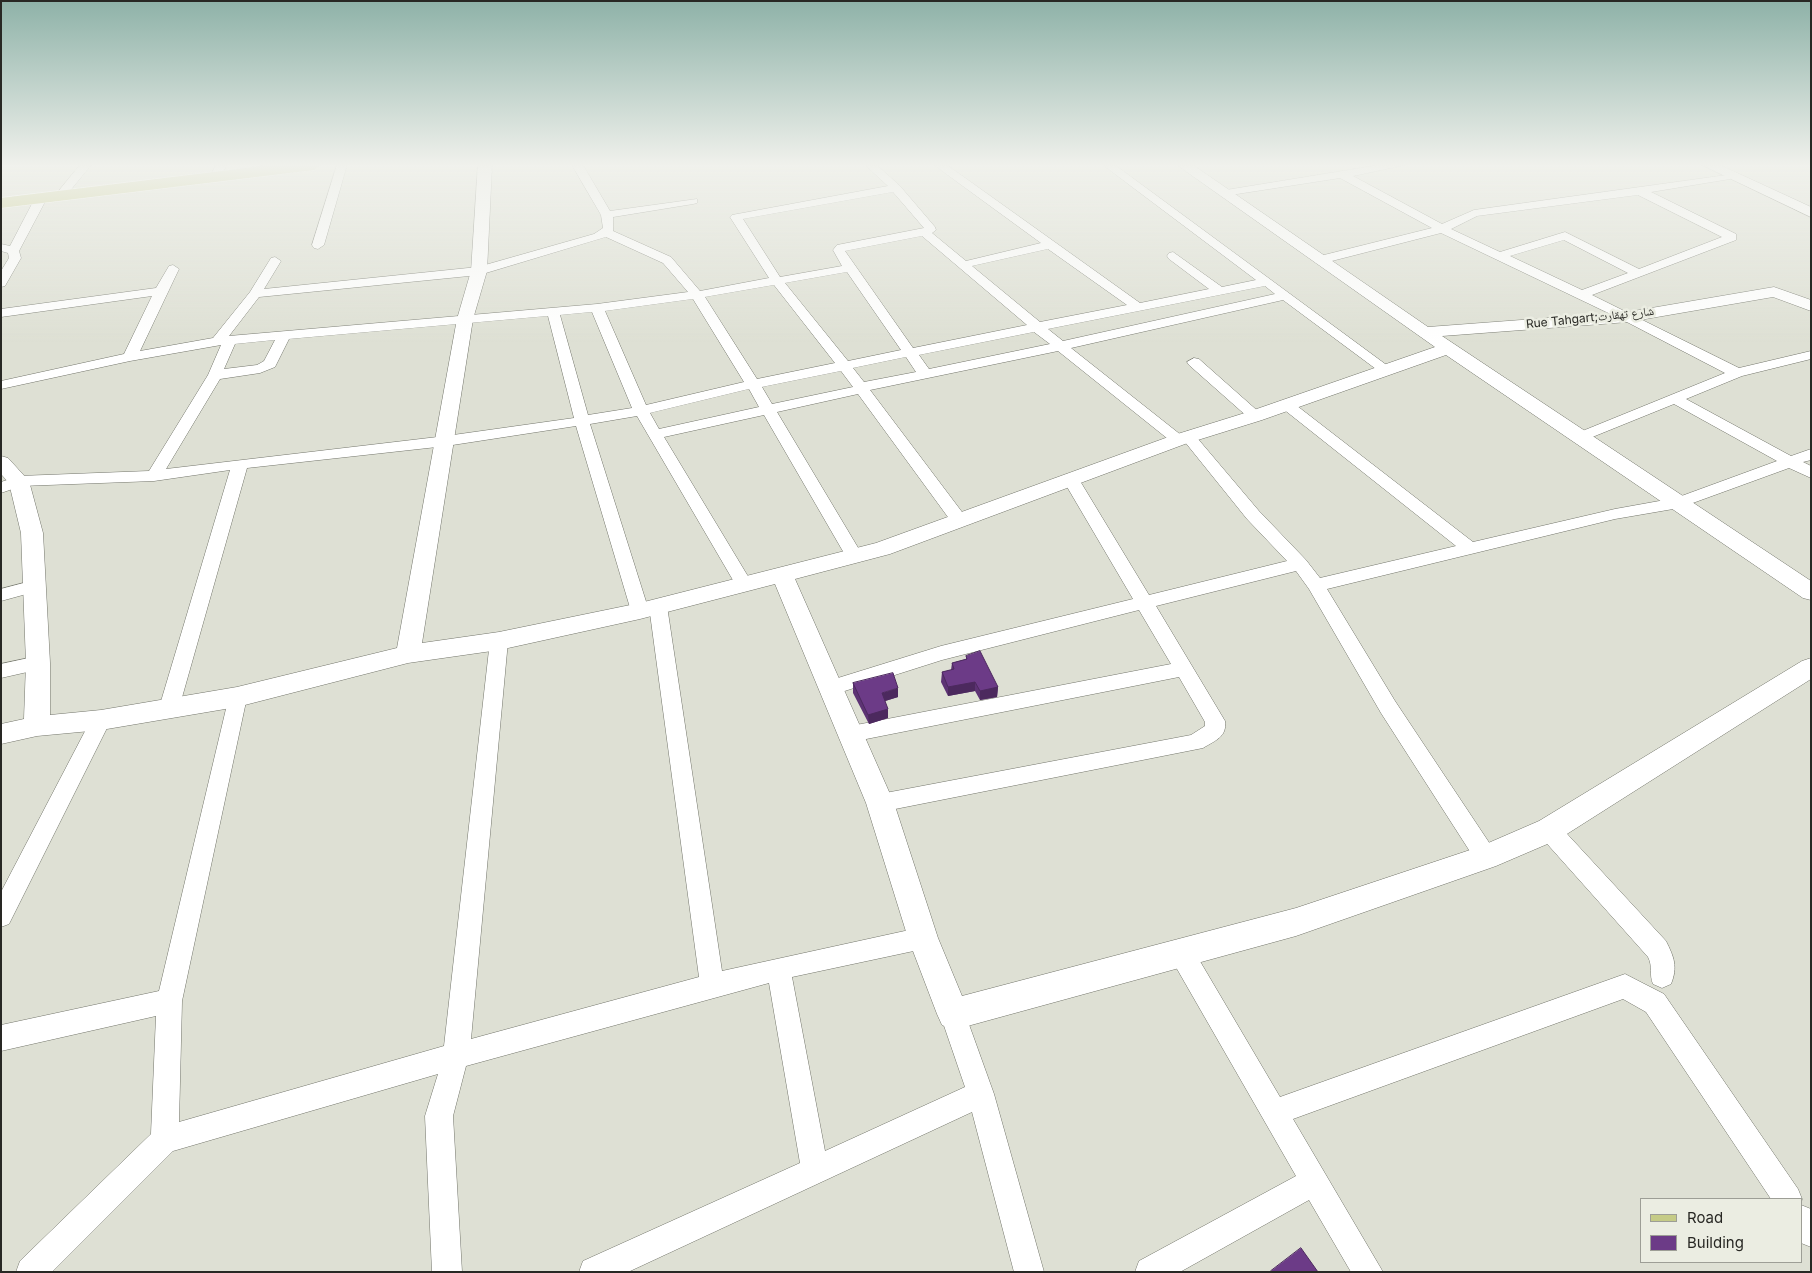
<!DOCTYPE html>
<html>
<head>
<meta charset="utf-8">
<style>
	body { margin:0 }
	#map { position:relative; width:1812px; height:1273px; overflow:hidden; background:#dee0d4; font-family:Inter,sans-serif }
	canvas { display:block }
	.frame { position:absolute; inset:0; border:2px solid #282824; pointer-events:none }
	.legend { position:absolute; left:1640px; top:1198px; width:162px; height:65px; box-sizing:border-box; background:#ebede2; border:1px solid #9d9e96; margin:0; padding:6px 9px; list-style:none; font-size:15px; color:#282824 }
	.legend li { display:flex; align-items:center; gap:10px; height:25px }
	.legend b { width:25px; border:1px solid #9d9e96 }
</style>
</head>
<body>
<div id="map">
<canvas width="1812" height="1273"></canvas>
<div class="frame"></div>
<ul class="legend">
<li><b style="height:6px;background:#c5cb86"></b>Road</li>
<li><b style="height:14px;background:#6c3b87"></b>Building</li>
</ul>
</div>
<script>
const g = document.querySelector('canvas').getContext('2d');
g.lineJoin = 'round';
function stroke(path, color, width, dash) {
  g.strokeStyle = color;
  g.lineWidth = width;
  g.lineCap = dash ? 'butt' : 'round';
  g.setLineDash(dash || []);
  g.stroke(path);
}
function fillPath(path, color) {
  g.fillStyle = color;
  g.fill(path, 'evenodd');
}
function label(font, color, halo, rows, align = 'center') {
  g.font = font + ' Inter,"Noto Naskh Arabic",sans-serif';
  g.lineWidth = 5;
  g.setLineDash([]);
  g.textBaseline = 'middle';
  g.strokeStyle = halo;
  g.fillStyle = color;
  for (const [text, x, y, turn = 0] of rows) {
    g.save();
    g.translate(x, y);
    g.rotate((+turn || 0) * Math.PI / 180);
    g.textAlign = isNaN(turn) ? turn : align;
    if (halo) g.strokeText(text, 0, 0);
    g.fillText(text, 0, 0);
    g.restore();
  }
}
const minor = new Path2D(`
	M 80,165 L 91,165 L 65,197 L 57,197 L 57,193 Z
	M 216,165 L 227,165 L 219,179 L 215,180 L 210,177 Z
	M 337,165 L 347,165 L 324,245 L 318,249 L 314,248 L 312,245 Z
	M 572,165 L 583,165 L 610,211 L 697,199 L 697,203 L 693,204 L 613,217 L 613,231 L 671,257 L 700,291 L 769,278 L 730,217 L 732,215 L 888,186 L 865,165 L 877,165 L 900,186 L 935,227 L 936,230 L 932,233 L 966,261 L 1041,243 L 934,165 L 947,165 L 1140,303 L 1209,289 L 1169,259 L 1167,256 L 1169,253 L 1173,252 L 1222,287 L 1256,280 L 1103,165 L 1115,165 L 1392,369 L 1390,372 L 1380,372 L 1283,300 L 1071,348 L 1181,435 L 1188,431 L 1193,433 L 1259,511 L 1306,560 L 1320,578 L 1456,546 L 1282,408 L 1280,405 L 1282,402 L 1292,402 L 1473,542 L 1615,509 L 1676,498 L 1777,461 L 1674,404 L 1585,440 L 1575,440 L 1572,437 L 1575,434 L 1725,373 L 1623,320 L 1441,233 L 1320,264 L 1316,263 L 1314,260 L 1316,257 L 1432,228 L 1340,178 L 1224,196 L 1218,193 L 1220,191 L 1379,165 L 1405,165 L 1353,176 L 1442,224 L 1474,210 L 1734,174 L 1735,176 L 1730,179 L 1651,192 L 1736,234 L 1736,240 L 1592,295 L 1739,368 L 1811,351 L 1811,359 L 1742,376 L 1686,399 L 1791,456 L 1811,449 L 1811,460 L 1803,462 L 1811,466 L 1811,478 L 1789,468 L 1679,508 L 1615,519 L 1327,589 L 1395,701 L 1494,850 L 1497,857 L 1494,864 L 1486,867 L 1478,864 L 1381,713 L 1309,589 L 1296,571 L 1156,606 L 1225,721 C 1227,737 1216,740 1203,748 L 880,812 L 872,809 L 869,803 L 872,797 L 880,794 L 1191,735 L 1205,726 L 1205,722 L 1179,677 L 851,742 L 844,740 L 841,734 L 844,728 L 851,726 L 1171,664 L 1139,610 L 942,660 L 832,695 L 825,692 L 822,687 L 825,682 L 941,646 L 1133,599 L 1063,480 L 1065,476 L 1077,476 L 1149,595 L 1287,561 L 1247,519 L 1185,442 L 1178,445 L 1173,443 L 1058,351 L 870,390 L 965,516 L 967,520 L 965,524 L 953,524 L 858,394 L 777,412 L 863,556 L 860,560 L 848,560 L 764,415 L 664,437 L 752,583 L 749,587 L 743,589 L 737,587 L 637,416 L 590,424 L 649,611 L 646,616 L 640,618 L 634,616 L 631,611 L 576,426 L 446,446 L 247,468 L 179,708 L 176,714 L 169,716 L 162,714 L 159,708 L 230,470 L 154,481 L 21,486 L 1,493 L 1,482 L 19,476 L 149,471 L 208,375 L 221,345 L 130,361 L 1,389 L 1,381 L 124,354 L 152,296 L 1,317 L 1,309 L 156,288 L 169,266 L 173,265 L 179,269 L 140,351 L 213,338 L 250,292 L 271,258 L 275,257 L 281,261 L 264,289 L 478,267 L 594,234 L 603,228 L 601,215 ZM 893,192 L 924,228 L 837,245 L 833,250 L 842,266 L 780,277 L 743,219 ZM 1638,195 L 1722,237 L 1639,269 L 1565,232 L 1500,252 L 1451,229 L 1477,216 ZM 922,236 L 1027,325 L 913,348 L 845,251 ZM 606,237 L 663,263 L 688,292 L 597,304 L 229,336 L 259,297 L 479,275 ZM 1564,240 L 1628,273 L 1582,290 L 1510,256 ZM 1048,249 L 1127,305 L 1040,322 L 972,266 ZM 847,272 L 901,350 L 848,361 L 785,283 ZM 774,285 L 835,363 L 757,379 L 705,297 ZM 1265,286 L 1275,294 L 1063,341 L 1048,329 ZM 693,299 L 744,382 L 646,405 L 605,311 ZM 592,312 L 632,408 L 588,415 L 560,315 ZM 548,316 L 574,418 L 446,436 L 166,469 L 220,379 L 260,373 L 275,367 L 289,339 ZM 1034,332 L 1050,344 L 929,369 L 919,355 ZM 275,340 L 264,361 L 257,365 L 224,369 L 235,344 ZM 906,357 L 916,372 L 864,382 L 853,368 ZM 841,371 L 853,387 L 772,404 L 762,387 ZM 749,389 L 759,407 L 659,429 L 650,413 Z
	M 41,195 L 47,198 L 19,251 L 21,258 L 5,286 L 1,287 L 1,271 L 9,258 L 8,253 L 1,251 L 1,244 L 10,246 L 35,198 Z
	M 1194,358 L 1199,359 L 1260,413 L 1262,416 L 1260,419 L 1250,419 L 1189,365 L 1187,362 Z
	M 35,580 L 41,582 L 44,586 L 41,590 L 1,601 L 1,589 Z
	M 658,600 L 664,601 L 667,606 L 722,971 L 923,927 L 931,930 L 935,938 L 931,946 L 923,949 L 792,977 L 825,1151 L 965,1087 L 940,1014 L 944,1005 L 953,1002 L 962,1005 L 994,1094 L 1044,1272 L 1014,1272 L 972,1112 L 628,1272 L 579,1272 L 583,1261 L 800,1163 L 769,983 L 466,1066 L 453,1116 L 462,1272 L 432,1272 L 425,1116 L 438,1074 L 173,1151 L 52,1272 L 16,1272 L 20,1261 L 151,1134 L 156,1016 L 1,1051 L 1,1025 L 159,991 L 230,692 L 237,689 L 244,692 L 247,697 L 182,1001 L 179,1122 L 444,1046 L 490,641 L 492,636 L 499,634 L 506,636 L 508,641 L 471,1039 L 699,977 L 649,606 L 652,601 Z
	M 38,656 L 45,658 L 48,663 L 45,668 L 1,678 L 1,664 Z
	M 101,712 L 108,714 L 111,720 L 9,924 L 1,927 L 1,892 L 94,714 Z
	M 1549,820 L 1557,823 L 1666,941 C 1674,957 1678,967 1671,984 L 1662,988 L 1653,984 C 1649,975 1653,966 1648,957 L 1541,837 L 1538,830 L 1541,823 Z
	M 1182,943 L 1191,946 L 1280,1097 L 1625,974 L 1664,994 L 1798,1189 L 1802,1199 L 1801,1203 L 1801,1199 L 1771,1199 L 1646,1012 L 1623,999 L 1293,1119 L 1383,1272 L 1351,1272 L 1309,1200 L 1180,1272 L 1135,1272 L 1139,1261 L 1296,1176 L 1173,962 L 1170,954 L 1173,946 Z
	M 1801,1205 L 1811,1209 L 1811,1247 L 1801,1243 Z`);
const tertiary = new Path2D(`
	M 478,165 L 492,165 L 487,271 L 473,319 L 422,643 L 499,632 L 640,603 L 876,543 L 1171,436 L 1248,412 L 1435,347 L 1177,165 L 1193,165 L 1428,327 L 1628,312 L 1774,287 L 1811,300 L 1811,311 L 1773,297 L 1628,322 L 1442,336 L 1811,581 L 1811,600 L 1803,598 L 1446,355 L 1262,420 L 1185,444 L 890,554 L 795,579 L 894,803 L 938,938 L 962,996 L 1296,908 L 1479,847 L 1539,821 L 1802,661 L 1811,658 L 1811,679 L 1559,839 L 1496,866 L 1296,936 L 953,1030 L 942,1025 L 937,1014 L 908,938 L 866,803 L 775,584 L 640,619 L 499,650 L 408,663 L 237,707 L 101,730 L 37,736 L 1,744 L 1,724 L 24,719 L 26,663 L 21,533 L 9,483 L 1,474 L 1,456 L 8,458 L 29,481 L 43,533 L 50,663 L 50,715 L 101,710 L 237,687 L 397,648 L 457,319 L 471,271 Z
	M 1702,165 L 1720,165 L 1811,207 L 1811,217 Z`);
const primary = new Path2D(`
	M 271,165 L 321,165 L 314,170 L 1,208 L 1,198 Z`);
const wall = new Path2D(`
	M 966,656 L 998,687 L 997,697 L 980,700 L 975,691 L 948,696 L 941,682 L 942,672 L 951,670 L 952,663 L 966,659 Z
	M 853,683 L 898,697 L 885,701 L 888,718 L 869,724 L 853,693 Z`);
const shadedWall = new Path2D(`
	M 975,682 L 975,691 L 948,696 L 948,687 Z
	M 998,687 L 997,697 L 980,700 L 980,691 Z
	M 898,688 L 898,697 L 882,702 L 882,693 Z
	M 888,709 L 888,718 L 869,724 L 868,715 Z`);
const building = new Path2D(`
	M 980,651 L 998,687 L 980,691 L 975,682 L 948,687 L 942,672 L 954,669 L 952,663 L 967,659 L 966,656 Z
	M 893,673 L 898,688 L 882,693 L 888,709 L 868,715 L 853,683 Z
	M 1301,1248 L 1318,1272 L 1272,1272 L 1271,1271 Z`);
const farStreetnames = [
	["Rue Tahgart;شارع تهقارت",1590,318,-6]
];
stroke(minor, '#73756b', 1);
stroke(tertiary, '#73756b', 1);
stroke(primary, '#fff', 1);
fillPath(minor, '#fff');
fillPath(tertiary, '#fff');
fillPath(primary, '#c5cb86');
fillPath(wall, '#5d3374');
fillPath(shadedWall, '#4c295e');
fillPath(building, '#6c3b87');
stroke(building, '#4c295e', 1);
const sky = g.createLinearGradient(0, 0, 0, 344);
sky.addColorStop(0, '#8eb2a8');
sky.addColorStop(0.48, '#f0f1ec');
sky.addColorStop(1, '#f0f1ec00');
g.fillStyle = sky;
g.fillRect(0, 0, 1812, 344);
label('12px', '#282824', '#ebede2', farStreetnames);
</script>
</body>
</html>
